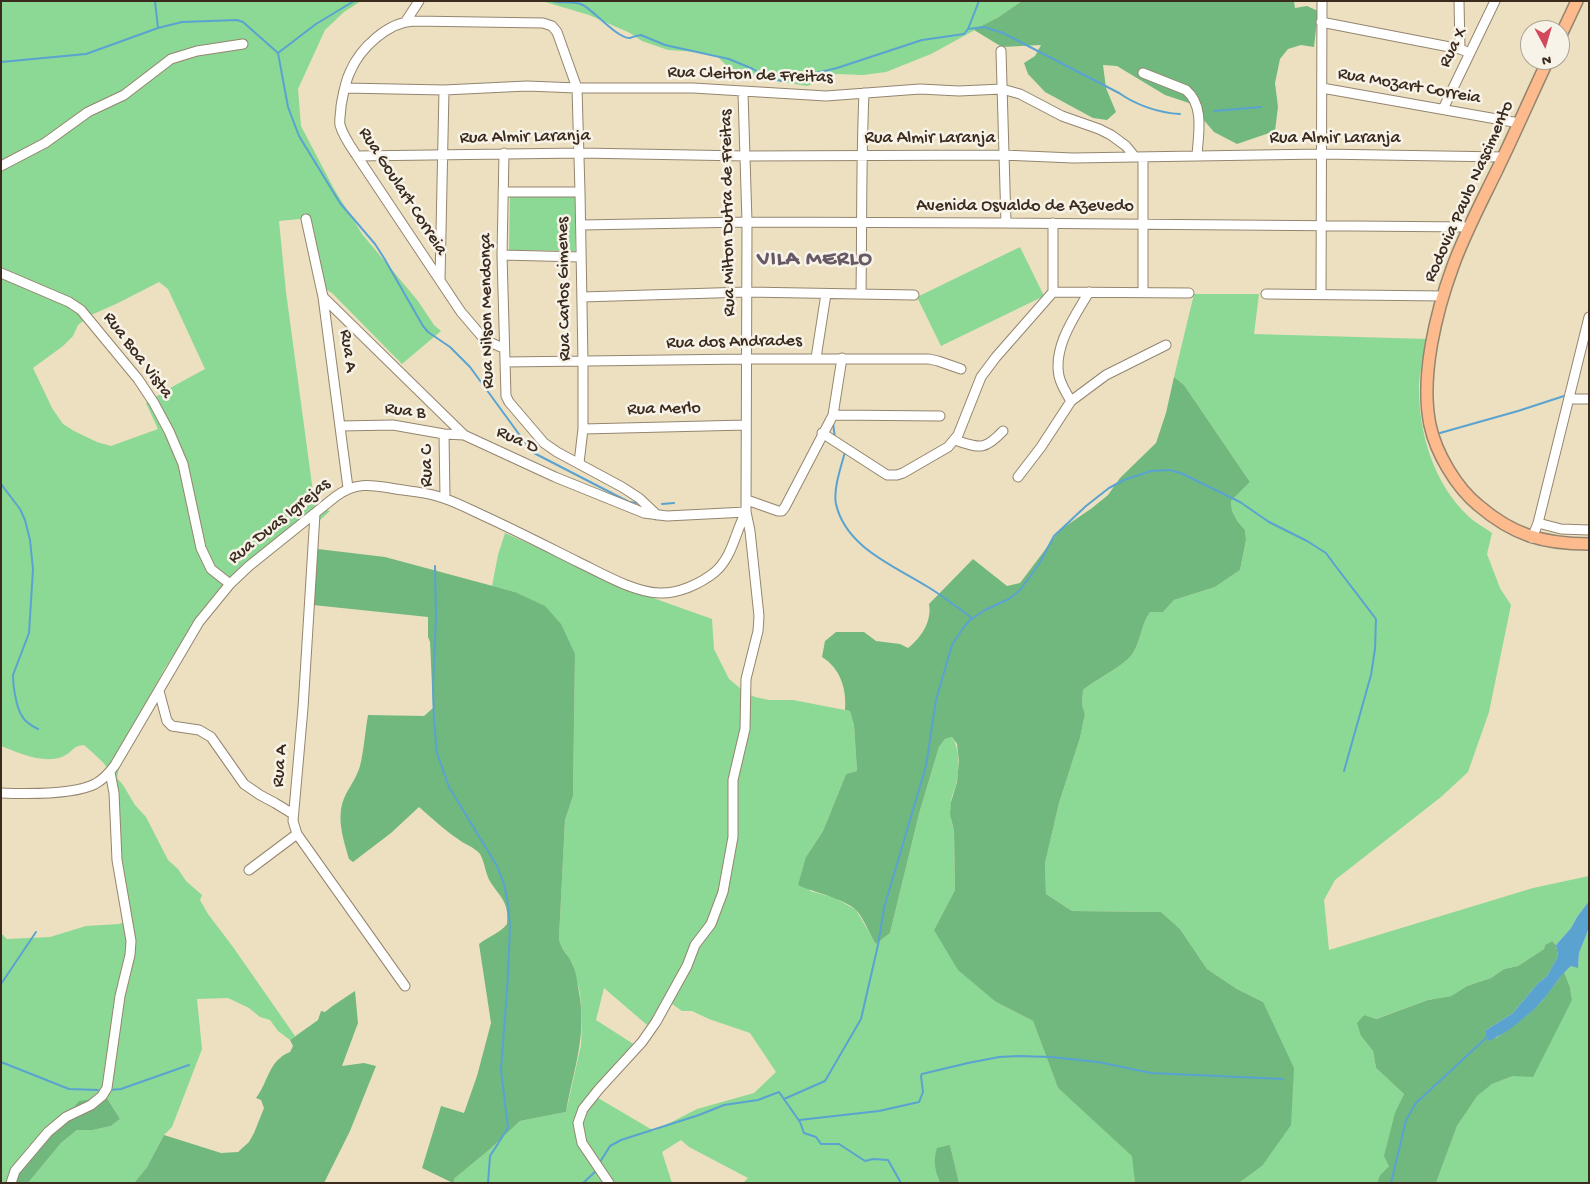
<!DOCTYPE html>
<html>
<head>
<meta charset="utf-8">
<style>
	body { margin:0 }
	#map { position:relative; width:1590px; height:1184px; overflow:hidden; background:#ede0c0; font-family:"Gochi Hand",sans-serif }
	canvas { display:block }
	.frame { position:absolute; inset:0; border:2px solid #3b2a1e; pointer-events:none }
	.north { position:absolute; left:1520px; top:20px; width:50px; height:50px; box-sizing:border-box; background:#f7f3e8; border:1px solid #aca397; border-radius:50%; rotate:174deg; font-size:14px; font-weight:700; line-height:20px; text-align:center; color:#3b2a1e }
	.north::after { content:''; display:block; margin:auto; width:18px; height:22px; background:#d1495b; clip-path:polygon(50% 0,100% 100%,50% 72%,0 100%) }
</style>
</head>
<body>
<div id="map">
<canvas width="1590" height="1184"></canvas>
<div class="frame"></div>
<div class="north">N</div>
</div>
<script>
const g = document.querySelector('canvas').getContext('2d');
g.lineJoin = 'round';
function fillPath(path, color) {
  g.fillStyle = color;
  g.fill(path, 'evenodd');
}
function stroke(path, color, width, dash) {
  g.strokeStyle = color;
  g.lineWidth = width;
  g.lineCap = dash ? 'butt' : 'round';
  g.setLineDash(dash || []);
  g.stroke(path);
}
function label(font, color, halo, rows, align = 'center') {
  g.font = font + ' "Gochi Hand",sans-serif';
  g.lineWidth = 5;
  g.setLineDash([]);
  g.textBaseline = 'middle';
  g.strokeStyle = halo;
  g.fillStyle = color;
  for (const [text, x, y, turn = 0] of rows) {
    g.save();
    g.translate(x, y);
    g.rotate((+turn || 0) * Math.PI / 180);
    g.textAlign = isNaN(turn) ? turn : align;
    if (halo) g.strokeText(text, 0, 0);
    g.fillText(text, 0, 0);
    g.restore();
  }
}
const green = new Path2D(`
	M 1,1 L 361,1 L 344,12 L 325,30 L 298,89 L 301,126 L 334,189 L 362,234 L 418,301 L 434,325 L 441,331 L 402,364 L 332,293 L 324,288 L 309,218 L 279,221 L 286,292 L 315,507 L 330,511 L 319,521 L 293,529 L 218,591 L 207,604 L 165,668 L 137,722 L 121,757 L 117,778 L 123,785 L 135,805 L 146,817 L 168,860 L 178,869 L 186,881 L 202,895 L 200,900 L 208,914 L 233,947 L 295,1036 L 290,1040 L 278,1031 L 270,1020 L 260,1017 L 249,1008 L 228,998 L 197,999 L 202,1049 L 172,1127 L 164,1135 L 147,1167 L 134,1183 L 28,1183 L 61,1143 L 77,1130 L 93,1130 L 111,1126 L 120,1119 L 107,1098 L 97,1099 L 20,1171 L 14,1183 L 1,1183 L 1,933 L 7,939 L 50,937 L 86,926 L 119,924 L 130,920 L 123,887 L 112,775 C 104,761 96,756 84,745 C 72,746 74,751 64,756 C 45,765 19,753 1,746 ZM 159,282 L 168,289 L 205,369 L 170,388 L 146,403 L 158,429 L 111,446 L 97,442 L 74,431 L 63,424 L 52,408 L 33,368 L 63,346 L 73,336 L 78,325 L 91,315 L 116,304 Z
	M 542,1 L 1022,1 L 997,18 L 931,54 L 886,72 L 863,75 L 837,74 L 807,86 L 751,77 L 727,66 L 716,55 L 698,52 L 668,50 L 642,41 L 630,33 L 589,15 Z
	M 510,194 L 576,195 L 575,251 L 509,250 Z
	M 1020,247 L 1044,296 L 941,346 L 917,297 Z
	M 1194,294 L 1259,294 L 1254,334 L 1427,339 C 1424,355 1419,372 1419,389 C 1419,434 1434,483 1467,515 C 1474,522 1484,527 1492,533 L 1487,554 L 1500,588 L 1511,605 L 1489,712 L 1468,772 L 1441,797 L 1335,880 L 1324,900 L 1329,950 L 1533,888 L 1589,876 L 1589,901 L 1577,917 L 1571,928 L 1556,945 L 1552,941 L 1545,945 L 1544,949 L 1518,966 L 1504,969 L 1491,978 L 1467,986 L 1451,996 L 1428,1000 L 1375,1019 L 1363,1015 L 1361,1036 L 1373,1051 L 1376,1068 L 1404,1094 C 1392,1121 1391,1137 1389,1166 L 1380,1175 L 1377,1183 L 1239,1183 L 1262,1166 L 1263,1002 L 1237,989 L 1207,969 L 1180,929 L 1161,912 L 1072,911 L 1046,894 L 1045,863 L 1059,803 L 1080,738 L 1085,714 L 1082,705 L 1083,690 C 1095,680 1127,664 1133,653 C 1141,640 1141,625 1150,612 L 1163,612 L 1174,600 L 1215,587 L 1240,570 L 1246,540 L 1245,530 L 1238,522 L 1232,511 L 1231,501 L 1250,482 L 1184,385 L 1174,377 Z
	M 505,533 L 642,594 L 712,619 L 714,649 L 729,679 L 746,693 L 755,697 L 769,700 L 793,700 L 850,711 L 854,725 L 857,771 L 846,774 L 823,831 L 806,857 L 810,891 L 835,898 L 856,910 L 876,944 L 890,933 L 919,814 L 939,747 L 945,739 L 952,737 C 960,750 960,768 956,784 C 955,790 951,796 951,803 C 950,812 951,822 954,831 L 955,890 L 934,930 L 996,1002 L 1033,1021 L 1058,1088 L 1133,1156 L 1135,1183 L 959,1183 L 950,1145 L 937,1176 L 940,1183 L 743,1183 L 748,1178 L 689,1147 L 681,1140 L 662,1152 L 672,1183 L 453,1183 L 455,1178 L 489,1150 L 520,1121 L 566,1112 L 581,1045 L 582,1020 L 580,994 L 573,964 L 560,944 L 559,938 L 565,820 L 573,796 L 575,654 L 515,592 L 492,586 L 498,555 ZM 604,988 L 647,1025 L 668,1001 L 682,1011 L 692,1011 L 709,1019 L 750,1033 L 776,1072 L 754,1093 L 697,1109 L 654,1131 L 593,1095 L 635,1045 L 596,1020 Z
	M 1587,932 L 1589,933 L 1589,1183 L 1436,1183 L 1457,1126 L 1477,1095 L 1492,1084 L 1513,1076 L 1565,1011 L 1572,1000 L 1570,987 L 1564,972 L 1571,966 L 1578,967 L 1579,953 Z`);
const forest = new Path2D(`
	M 1022,1 L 1294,1 L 1295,8 L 1307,6 L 1318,11 L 1314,47 L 1301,45 L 1288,49 L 1280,59 L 1275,83 L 1278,107 L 1275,131 L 1237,144 L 1214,132 L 1189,103 L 1165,95 L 1117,66 L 1103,65 L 1106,88 L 1116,112 L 1107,120 L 1093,118 L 1045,92 L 1028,74 L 1024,63 L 1035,56 L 1041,45 L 1002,47 L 974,30 L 997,18 Z
	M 1174,377 L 1184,385 L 1250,482 L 1231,501 L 1232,511 L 1238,522 L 1245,530 L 1246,540 L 1240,570 L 1215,587 L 1174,600 L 1163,612 L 1150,612 C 1141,625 1141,640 1133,653 C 1127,664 1095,680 1083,690 L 1082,705 L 1085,714 L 1080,738 L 1059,803 L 1045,863 L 1046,894 L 1072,911 L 1161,912 L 1180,929 L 1207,969 L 1237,989 L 1263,1002 L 1294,1068 L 1291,1125 L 1262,1166 L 1239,1183 L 1135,1183 L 1132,1156 L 1058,1088 L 1033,1021 L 996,1002 L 958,970 L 934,930 L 955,890 L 954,831 L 950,814 L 951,802 L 957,782 L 959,761 L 957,744 L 952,737 L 945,739 L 939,747 L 919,814 L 890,933 L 876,944 C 870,935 863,917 856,910 C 843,898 815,893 798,885 L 806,857 L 823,831 L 846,774 L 857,771 L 854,725 L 850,711 L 845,710 C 847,689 840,668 822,657 L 825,641 L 836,632 L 864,632 L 876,641 L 900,644 L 908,648 C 922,637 932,621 929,604 L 973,559 L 1007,586 L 1020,583 L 1060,530 L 1092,508 L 1108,495 L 1120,478 L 1156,443 L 1166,413 Z
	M 318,549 L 385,557 L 515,592 L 545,606 L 561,624 L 575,654 L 573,796 L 565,820 L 559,938 C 560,949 569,955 573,965 C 576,972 577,980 578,987 C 588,1035 574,1066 566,1112 L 520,1121 L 489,1150 L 455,1178 L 453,1183 L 422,1168 L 441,1106 L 464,1113 L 477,1076 L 491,1023 L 479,944 C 489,936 499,934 507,924 C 509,903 502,899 491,883 C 485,874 485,862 480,854 C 473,846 465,845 458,839 C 444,830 432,818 419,807 L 391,833 L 353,862 L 349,859 C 343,838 335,815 346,794 C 351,785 357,776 360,766 C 364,750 365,732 368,715 L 424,716 L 433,708 L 430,642 L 428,637 L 428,617 L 313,605 Z
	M 1552,941 L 1556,945 L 1558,956 L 1547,976 L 1537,984 L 1513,1013 L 1486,1030 L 1496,1038 L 1526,1016 L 1542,1001 L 1564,972 L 1570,987 L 1572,1000 L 1533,1077 L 1513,1076 L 1492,1084 L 1477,1096 L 1457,1126 L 1436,1183 L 1377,1183 L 1380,1175 L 1389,1166 L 1384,1156 L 1395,1113 L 1404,1094 L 1376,1068 L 1373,1051 L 1361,1036 L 1357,1023 L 1364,1015 L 1376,1019 L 1428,1000 L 1451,996 L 1467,986 L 1491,978 L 1504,969 L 1518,966 L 1544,949 L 1545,945 Z
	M 355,991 L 358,1023 L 342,1066 L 364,1063 L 376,1066 L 350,1131 L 324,1183 L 134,1183 L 147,1167 L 164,1135 L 221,1153 L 238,1152 L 249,1142 L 254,1133 L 264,1108 L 261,1100 L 256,1098 C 269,1081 268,1061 290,1052 L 293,1046 L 290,1040 L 318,1020 L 321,1011 L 325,1012 C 334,1004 345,998 355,991 Z
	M 107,1098 L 120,1119 L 111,1126 L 93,1130 L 77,1130 L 61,1143 L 28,1183 L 14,1183 L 20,1171 L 79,1101 Z
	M 950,1145 L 959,1183 L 940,1183 C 935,1171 933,1160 937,1148 Z`);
const water = new Path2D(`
	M 1589,901 L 1589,928 L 1579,953 L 1578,968 L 1571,966 C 1559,976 1552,990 1541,1002 C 1529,1015 1505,1035 1488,1041 L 1486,1035 L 1486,1030 L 1513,1013 L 1537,984 L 1547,976 L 1558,956 L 1556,945 L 1571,928 L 1577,917 Z`);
const stream = new Path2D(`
	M 155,1 L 158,28
	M 552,1 C 562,4 573,0 583,5 C 594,11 618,39 630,38 C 634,37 637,35 641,35 L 665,45 L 729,59 L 753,69 L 768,78 L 782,81 L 837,68 L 922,40 L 964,34 L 968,29 L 979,1
	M 968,29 L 984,27 L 1003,33 L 1119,93 C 1136,105 1159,113 1180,114
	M 278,53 L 316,24 L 354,1
	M 1,62 L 86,54 L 158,28 L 182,22 L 237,20 L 243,22 L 278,53 L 288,107 L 299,136 L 340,203 L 375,244 L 384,258 L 423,326 L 428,332 L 450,347 L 470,367 L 532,452 L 629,502 L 638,503
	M 1214,111 L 1261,107
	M 833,423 L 835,438
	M 1440,433 L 1518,411 L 1564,396
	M 845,452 C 841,467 833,489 836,504 C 846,548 895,566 928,587 C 943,596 958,608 972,618
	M 1,484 L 20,509 L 25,520 L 30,540 L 33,569 L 29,633 L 13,675 C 13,685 16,707 22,716 C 25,722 32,726 38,729
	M 662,504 L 674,503
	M 435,566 L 436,616 L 433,687 L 434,721 L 437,753 L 449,787 L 497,866 L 504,884 L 508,904 L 510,926 L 508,976 L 501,1070 L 508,1128 L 490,1156 L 488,1183
	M 1,984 L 36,932
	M 1,1062 L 69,1089 L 98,1090
	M 110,1090 L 121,1089 L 189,1065
	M 784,1099 L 825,1081 L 861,1019 L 878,945 L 884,908 L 926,766 L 936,700 L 952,645 L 963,628 L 970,620 L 985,610 L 1009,599 L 1020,590 L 1039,564 L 1054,536 L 1086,506 L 1109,488 L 1124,480 L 1151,471 L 1170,470 L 1183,474 L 1240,502 L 1269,522 L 1307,541 L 1326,553 L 1334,564 L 1376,619 L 1375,649 L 1371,675 L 1344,771
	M 799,1120 L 879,1111 L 919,1102 L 923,1092 L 921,1076 L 922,1074 L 968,1063 L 999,1057 L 1018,1056 L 1051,1057 L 1098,1062 L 1151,1073 L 1283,1079
	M 600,1162 L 610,1146 L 621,1140 L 699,1115 L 724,1105 L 758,1100 L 779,1092 L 800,1122 L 804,1133 L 816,1137 L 821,1144 L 839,1144 L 865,1161 L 873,1159 L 888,1160 L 901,1183
	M 583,1183 L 596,1171
	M 1391,1183 L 1406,1120 L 1416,1103 L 1487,1037`);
const minor = new Path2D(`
	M 1459,1 L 1460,49
	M 406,21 L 419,1
	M 1321,22 L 1460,49 L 1470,53
	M 1001,51 L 1006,223
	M 1143,73 L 1186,90 C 1205,106 1198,135 1197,156
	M 345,88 L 444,90 L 527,86 L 577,88 L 693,88 L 826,96 L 920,89 L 959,91 L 1002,89 L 1020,94 L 1062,116 L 1099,129 L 1111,135 L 1126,146 L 1135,157
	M 1322,88 L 1519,123
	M 1443,109 L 1495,1
	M 504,153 L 502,255 L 506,396 L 509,402 L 544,443 L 557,452 L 622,487 L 639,498 L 657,515
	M 357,156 L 580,153 L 746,156 L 1003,155 L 1073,158 L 1321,154 L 1503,157
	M 1,166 L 45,143 L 88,112 L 124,95 L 171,59 L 197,51 L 243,44
	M 503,192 L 580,192
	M 306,219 L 323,297 L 348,488
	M 581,225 L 747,222 L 1001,223 L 1470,227
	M 502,255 L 581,257
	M 1,273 L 69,302 L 81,310 L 138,379 L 154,403 L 169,431 L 183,464 L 201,548 L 211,569 L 230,584
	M 440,279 L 444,90
	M 1053,292 L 1189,293
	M 1143,292 L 1143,157
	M 861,294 C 862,227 861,160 864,93
	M 1266,294 L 1443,296
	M 1321,294 L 1322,1
	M 323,297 L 464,435 L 555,477 L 644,513 L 667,516 L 746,512
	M 582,297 L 747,292 L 914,295
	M 503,348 L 485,340 L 461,312 L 357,156 C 351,147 343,136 340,125 C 339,119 341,112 341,106 C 343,95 345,82 350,72 C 360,48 388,22 414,21 L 543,23 L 552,26 L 557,32 L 577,88 L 580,192 L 583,362 L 583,429 L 579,463
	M 816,358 L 826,294
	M 505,362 L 747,359 L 929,359 L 938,361 L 961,369
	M 1569,399 L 1589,399
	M 1071,401 C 1066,393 1061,385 1059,376 C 1053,346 1075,316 1089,292
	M 833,415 L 940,416
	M 340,426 L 393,425 L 444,434 L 464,435
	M 583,429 L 746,425
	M 822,433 L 887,475 L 897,475 L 903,473 L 948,447 L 958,435 L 981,377 L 996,357 L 1053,292 L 1053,223
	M 444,434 L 445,498
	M 955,440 C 980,448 984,451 1003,431
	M 1018,477 L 1041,447 L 1071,401 L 1106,375 L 1166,345
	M 747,500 L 778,511 L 782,511 L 785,507 L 833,415 L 842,358
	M 315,514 L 303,708 L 293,821 L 297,834 L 405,986
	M 1538,523 L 1561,529 L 1589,530
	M 1532,538 L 1538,523 L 1589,317
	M 159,691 L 167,721 L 172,726 L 199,730 L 211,737 L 244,784 L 260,795 L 275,803 L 293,814
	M 1,793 C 26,794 73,795 95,784 C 104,779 110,772 115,765 L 199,622 L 230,584 L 249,566 L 335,497 C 356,481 372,485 396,489 C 408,491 421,492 433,495 C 450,499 467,508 482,515 C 515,530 546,546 578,562 C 601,573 633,592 659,593 C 678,594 700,584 715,572 C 733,556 735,532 746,512
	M 249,870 L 297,834
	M 11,1183 L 15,1171 L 48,1132 L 66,1117 L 91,1105 L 102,1096 L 107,1088 L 120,996 L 130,955 L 131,941 L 117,860 L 114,793 L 110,772
	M 609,1183 L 582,1143 L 578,1123 L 583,1109 L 599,1089 L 642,1042 L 656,1022 L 687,966 L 695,945 L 711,924 L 723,892 L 733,837 L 733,780 L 745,729 L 746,679 L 758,631 L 759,616 L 750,531 L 746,512 L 747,222 L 743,93`);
const major = new Path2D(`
	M 1560,37 L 1577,1
	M 1548,60 C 1531,96 1515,133 1497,170 C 1482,201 1465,233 1453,266 C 1436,312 1420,377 1430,425 C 1436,453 1456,487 1478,505 C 1513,535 1543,544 1589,544`);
const streetNames = [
	["Rua X",1454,48,-64],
	["Rua Cleiton de Freitas",750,76,2],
	["Rua Mozart Correia",1409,87,10],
	["Rua Almir Laranja",525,138,-1],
	["Rua Almir Laranja",930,139],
	["Rua Almir Laranja",1335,139],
	["Rua Goulart Correia",402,192,57],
	["Rodovia Paulo Nascimento",1470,192,-66],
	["Avenida Osvaldo de Azevedo",1025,207],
	["Rua Milton Dutra de Freitas",729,213,-91],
	["Rua Carlos Gimenes",565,289,-91],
	["Rua Nilson Mendonça",488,311,-91],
	["Rua dos Andrades",734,343,-1],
	["Rua A",347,351,82],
	["Rua Boa Vista",137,356,53],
	["Rua Merlo",664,410,-1],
	["Rua B",405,412,7],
	["Rua D",517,441,24],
	["Rua C",428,466,-90],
	["Rua Duas Igrejas",280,522,-39],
	["Rua A",281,766,-85]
];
const districtNames = [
	["VILA MERLO",815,261]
];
fillPath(green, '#8cd895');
fillPath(forest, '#71b87e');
fillPath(water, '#5aa3d1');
stroke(stream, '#5aa3d1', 2);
stroke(minor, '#94856f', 11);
stroke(major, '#94856f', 14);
stroke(minor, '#fff', 9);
stroke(major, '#fcba8d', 11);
label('18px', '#3b2a1e', '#f7f3e8', streetNames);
g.letterSpacing = '1px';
label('bold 22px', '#675866', '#f7f3e8', districtNames);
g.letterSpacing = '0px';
</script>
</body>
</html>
